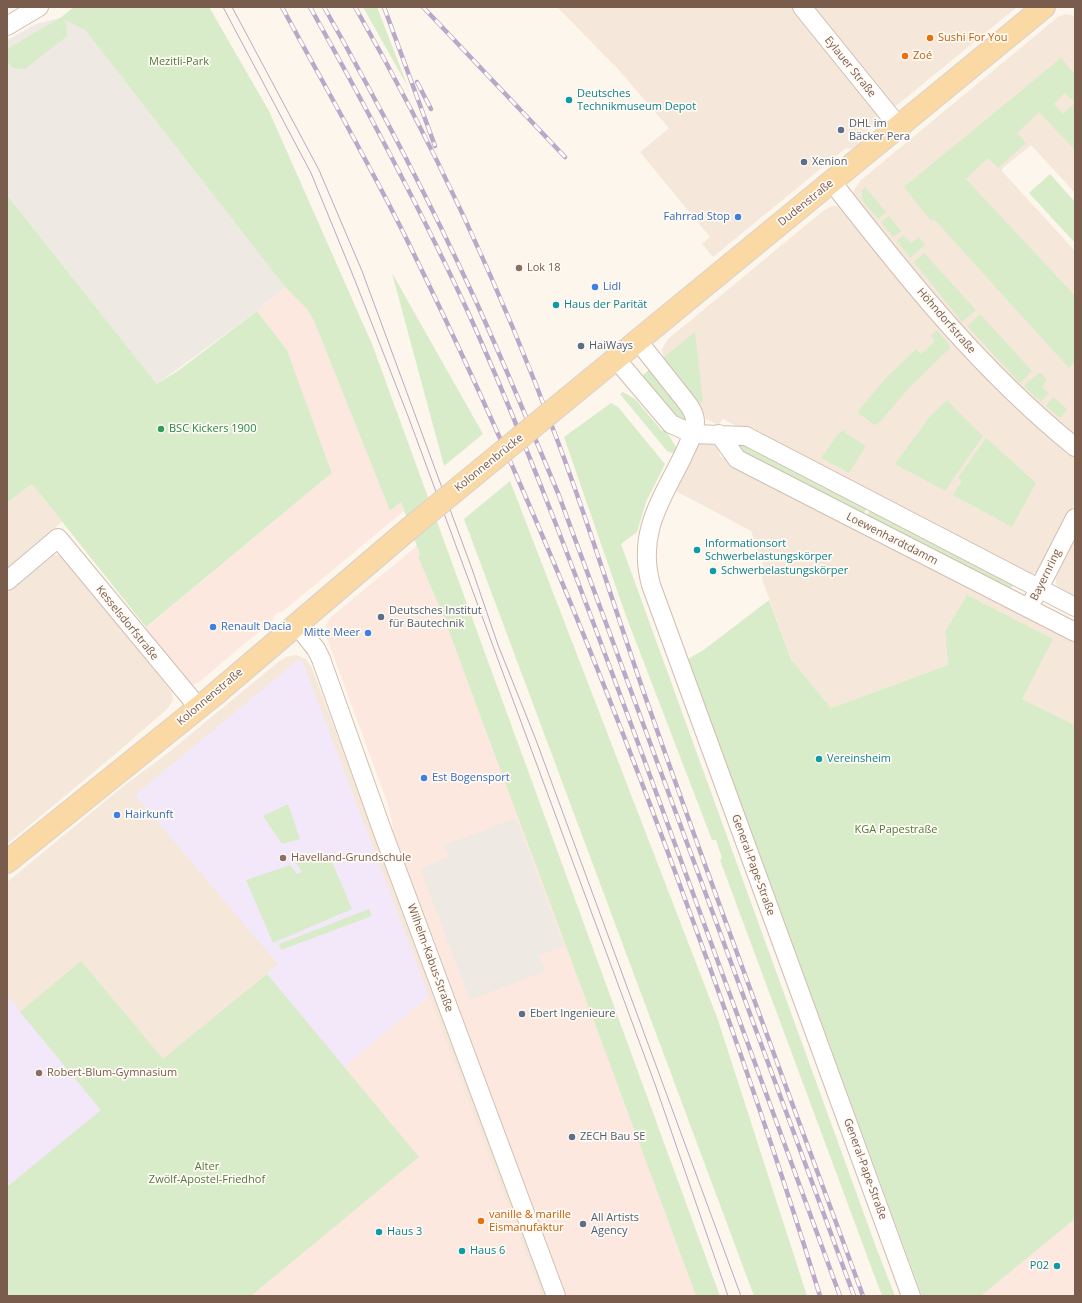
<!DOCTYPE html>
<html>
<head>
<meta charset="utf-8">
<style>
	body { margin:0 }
	#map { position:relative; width:1082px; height:1303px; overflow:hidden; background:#fdf6ec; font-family:"Open Sans",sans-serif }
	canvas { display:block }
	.frame { position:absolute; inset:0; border:8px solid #7a5c4d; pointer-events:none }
</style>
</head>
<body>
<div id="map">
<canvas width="1082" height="1303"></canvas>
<div class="frame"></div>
</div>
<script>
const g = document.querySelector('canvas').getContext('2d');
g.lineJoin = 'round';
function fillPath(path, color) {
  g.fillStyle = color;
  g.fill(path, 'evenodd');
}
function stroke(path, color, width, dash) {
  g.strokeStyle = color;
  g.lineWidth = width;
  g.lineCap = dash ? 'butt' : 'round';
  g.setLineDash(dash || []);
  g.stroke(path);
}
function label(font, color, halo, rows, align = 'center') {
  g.font = font + ' "Open Sans",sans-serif';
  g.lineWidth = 3.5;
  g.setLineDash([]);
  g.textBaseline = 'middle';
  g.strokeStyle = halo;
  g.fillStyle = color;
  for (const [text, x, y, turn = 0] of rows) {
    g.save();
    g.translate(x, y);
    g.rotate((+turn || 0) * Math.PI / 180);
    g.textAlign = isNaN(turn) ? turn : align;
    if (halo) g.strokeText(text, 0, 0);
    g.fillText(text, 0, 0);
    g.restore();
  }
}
const residential = new Path2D(`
	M 557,7 L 791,7 L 877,114 L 878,120 L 861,136 L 860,142 L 853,149 L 846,148 L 713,257 L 702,244 L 710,237 L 640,152 L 669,128 L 617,68 Z
	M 813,7 L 1017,7 L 896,106 L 893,105 Z
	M 1065,14 L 1075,16 L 1075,193 L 1031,145 L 1003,168 L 1002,171 L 1075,251 L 1075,440 L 969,339 L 853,195 L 854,190 L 861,180 L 1058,17 Z
	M 832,206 L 839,206 L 1075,455 L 1075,503 L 1038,572 L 1034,574 L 1029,575 L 723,419 L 718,425 L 702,417 L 697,401 L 663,358 L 662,349 L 668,339 L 823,211 Z
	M 716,443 L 718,445 L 720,456 L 1075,639 L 1075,725 L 1022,699 L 945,632 L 948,665 L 831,708 L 791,659 L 762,579 L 763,564 L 751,531 L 674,490 L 697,445 Z
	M 32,484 L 62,522 L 7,568 L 7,503 Z
	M 1075,533 L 1075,601 L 1057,588 L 1055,576 Z
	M 53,555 L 59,555 L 64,558 L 171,691 L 173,700 L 168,708 L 112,757 L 7,844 L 7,593 Z
	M 296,655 L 306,659 L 312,668 L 547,1296 L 541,1296 L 428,996 L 344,1067 L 419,1157 L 251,1296 L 7,1296 L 7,882 L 126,784 L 168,753 L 278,662 L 286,657 Z`);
const commercial = new Path2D(`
	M 285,287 L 307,309 L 314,321 L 390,511 L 401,502 L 404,511 L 282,612 L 277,613 L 273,617 L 274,619 L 198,683 L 189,685 L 143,630 L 332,473 L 287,350 L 257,311 Z
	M 417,546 L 420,555 L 418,557 L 442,613 L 696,1296 L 566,1296 L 394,835 L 389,807 L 325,633 L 327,623 L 331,617 Z
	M 429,996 L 541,1296 L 251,1296 L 419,1157 L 344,1067 Z
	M 1075,1219 L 1075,1296 L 981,1296 Z`);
const industrial = new Path2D(`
	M 60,18 L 85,30 L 285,287 L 257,311 L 157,384 L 7,195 L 7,40 L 36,24 Z
	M 516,818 L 564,946 L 539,955 L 545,971 L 470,1000 L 420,868 L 449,857 L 444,845 Z`);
const education = new Path2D(`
	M 297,661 L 303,662 L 429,996 L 344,1067 L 267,974 L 278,964 L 135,795 Z
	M 7,996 L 101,1110 L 7,1187 Z`);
const green = new Path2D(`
	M 74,7 L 209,7 L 269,111 L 372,344 L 720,1296 L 696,1296 L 442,613 L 418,557 L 420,555 L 401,502 L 390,511 L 314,321 L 307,309 L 285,287 L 85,30 L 64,20 L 66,23 L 67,36 L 25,69 L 13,68 L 7,61 L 7,49 L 60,18 Z
	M 363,7 L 377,7 L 408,87 Z
	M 1061,58 L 1075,75 L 1075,150 L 1039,112 L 1017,133 L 1026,143 L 998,168 L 988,158 L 966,179 L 1075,296 L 1075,363 L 1069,368 L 934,219 L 931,221 L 904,187 ZM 1065,93 L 1075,103 L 1063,114 L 1054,104 Z
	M 1050,174 L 1075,202 L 1075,243 L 1029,193 Z
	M 865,187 L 886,212 L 878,219 L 862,200 L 862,191 Z
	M 7,195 L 157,384 L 179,370 L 257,311 L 287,350 L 332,473 L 146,627 L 32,484 L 7,503 Z
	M 889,216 L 901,231 L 893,237 L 881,222 Z
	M 904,235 L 911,243 L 919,237 L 925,245 L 910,258 L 897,241 Z
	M 924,253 L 976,310 L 962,322 L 914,262 Z
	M 392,273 L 483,434 L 444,466 Z
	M 980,314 L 1032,371 L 1020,383 L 967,326 Z
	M 937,330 L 950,346 L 950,348 L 909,388 L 879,423 L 874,425 L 860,414 L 858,413 L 860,409 L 886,378 L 916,349 L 921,354 L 935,341 L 931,336 Z
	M 695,332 L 703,402 L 699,404 L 663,358 Z
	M 650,369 L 677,404 L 688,422 L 673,415 L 640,378 Z
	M 1040,372 L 1047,380 L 1042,387 L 1049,393 L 1041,402 L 1024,386 Z
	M 623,392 L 635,399 L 662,431 L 665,429 L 676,447 L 677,455 L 667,451 L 620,394 Z
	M 1053,397 L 1067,409 L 1060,418 L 1046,406 Z
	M 947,400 L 983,436 L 945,491 L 895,464 L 928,419 Z
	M 611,403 L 618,407 L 665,464 L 646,502 L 637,532 L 621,544 L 876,1247 L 895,1296 L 882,1296 L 720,860 L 722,858 L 716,840 L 712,840 L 626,616 L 564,437 Z
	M 847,429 L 845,433 L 866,446 L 849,473 L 821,458 L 839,433 Z
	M 986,438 L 1036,483 L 1012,527 L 953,495 L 962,481 L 958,478 Z
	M 740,442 L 868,506 L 862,517 L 738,453 Z
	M 510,481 L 718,1020 L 807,1296 L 754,1296 L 464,519 Z
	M 871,508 L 1015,582 L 1008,593 L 865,519 Z
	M 967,595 L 1053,639 L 1022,699 L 1075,725 L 1075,1219 L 981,1296 L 922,1296 L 688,659 L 705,649 L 769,600 L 791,659 L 831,708 L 948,665 L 945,632 Z
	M 288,804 L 300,839 L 282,844 L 263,816 Z
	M 324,853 L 331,860 L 352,909 L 273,943 L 246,880 L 290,865 L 297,874 L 302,872 L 296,863 L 297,857 Z
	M 369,909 L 372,916 L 281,950 L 279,944 Z
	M 81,961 L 163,1059 L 267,974 L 419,1157 L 251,1296 L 7,1296 L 7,1187 L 101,1110 L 20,1012 Z`);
const minor = new Path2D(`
	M 802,7 L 899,127
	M 7,26 L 39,7
	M 832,182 C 906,277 981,371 1075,447
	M 638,341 L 684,399 C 689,405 695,413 695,421 C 695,434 687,446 682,458 C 660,502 637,534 651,585 L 911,1296
	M 616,359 L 671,424 L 693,434 L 746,436 L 1075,607
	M 719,434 L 737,459 L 1075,632
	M 7,581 L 58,538 L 198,707
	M 1034,598 L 1075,518
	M 296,624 L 316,649 L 321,659 L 382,830 L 556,1296`);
const major = new Path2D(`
	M 568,398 L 1044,7
	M 7,862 L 213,696 L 410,528`);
const tram = new Path2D(`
	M 223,7 L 311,173 L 354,278 L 408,416 L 656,1087 L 728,1296
	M 232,7 L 319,170 L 362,271 L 472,569 L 498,645 L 536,740 L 741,1296`);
const rail = new Path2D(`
	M 282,7 C 324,85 369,163 408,242 C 515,459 607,683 689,910 C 736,1038 780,1166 820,1296
	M 310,7 C 366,107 420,208 468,312 C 534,459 589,611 645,762 C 710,940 775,1118 840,1296
	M 324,7 C 377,101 428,197 473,295 C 503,360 530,427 558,493 L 854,1296
	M 355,7 C 435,146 502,292 558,442 C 592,532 619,623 651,713 C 719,908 792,1102 863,1296
	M 384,7 L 435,146
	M 423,7 L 565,157
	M 417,82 L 431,109`);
const majorBridge = new Path2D(`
	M 410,528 L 568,398`);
const markers = [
	[930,38,4,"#e8710a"],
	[905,56,4,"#e8710a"],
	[569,100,4,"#0f9aa8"],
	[841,130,4,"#5c6f8a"],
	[804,162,4,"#5c6f8a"],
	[738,217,4,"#3f7fe0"],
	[519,268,4,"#8d6e63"],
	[595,287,4,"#3f7fe0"],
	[556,305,4,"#0f9aa8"],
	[581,346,4,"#5c6f8a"],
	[161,429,4,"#2e9e5b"],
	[697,550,4,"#0f9aa8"],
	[713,571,4,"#0f9aa8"],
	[381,617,4,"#5c6f8a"],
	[213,627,4,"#3f7fe0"],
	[368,633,4,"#3f7fe0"],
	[819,759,4,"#0f9aa8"],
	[424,778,4,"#3f7fe0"],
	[117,815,4,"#3f7fe0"],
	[283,858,4,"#8d6e63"],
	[522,1014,4,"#5c6f8a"],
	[39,1073,4,"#8d6e63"],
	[572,1137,4,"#5c6f8a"],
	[481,1221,4,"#e8710a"],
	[583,1224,4,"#5c6f8a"],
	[379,1232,4,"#0f9aa8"],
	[462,1251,4,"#0f9aa8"],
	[1057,1266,4,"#0f9aa8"]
];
const foodNames = [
	["Sushi For You",938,38],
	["Zoé",913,56],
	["vanille & marille",489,1215],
	["Eismanufaktur",489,1228]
];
const parkNames = [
	["Mezitli-Park",179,62],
	["KGA Papestraße",896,830],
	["Alter",207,1167],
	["Zwölf-Apostel-Friedhof",207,1180]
];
const streetNames = [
	["Eylauer Straße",850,67,51],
	["Dudenstraße",806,203,-39],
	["Höhndorfstraße",946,321,49],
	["Kolonnenbrücke",489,463,-39],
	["Loewenhardtdamm",892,539,27],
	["Bayernring",1046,575,-64],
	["Kesselsdorfstraße",127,623,51],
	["Kolonnenstraße",210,697,-40],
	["General-Pape-Straße",753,865,70],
	["Wilhelm-Kabus-Straße",430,958,70],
	["General-Pape-Straße",865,1169,70]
];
const cultureNames = [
	["Deutsches",577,94],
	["Technikmuseum Depot",577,107],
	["Haus der Parität",564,305],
	["Informationsort",705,544],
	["Schwerbelastungskörper",705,557],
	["Schwerbelastungskörper",721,571],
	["Vereinsheim",827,759],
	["Haus 3",387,1232],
	["Haus 6",470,1251],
	["P02",1049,1266,"right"]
];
const serviceNames = [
	["DHL im",849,124],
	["Bäcker Pera",849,137],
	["Xenion",812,162],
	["HaiWays",589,346],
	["Deutsches Institut",389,611],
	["für Bautechnik",389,624],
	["Ebert Ingenieure",530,1014],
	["ZECH Bau SE",580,1137],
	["All Artists",591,1218],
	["Agency",591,1231]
];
const shopNames = [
	["Fahrrad Stop",730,217,"right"],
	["Lidl",603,287],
	["Renault Dacia",221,627],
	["Mitte Meer",360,633,"right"],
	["Est Bogensport",432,778],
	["Hairkunft",125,815]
];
const educationNames = [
	["Lok 18",527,268],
	["Havelland-Grundschule",291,858],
	["Robert-Blum-Gymnasium",47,1073]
];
const leisureNames = [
	["BSC Kickers 1900",169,429]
];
fillPath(residential, '#f5e8da');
fillPath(commercial, '#fde8e0');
fillPath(industrial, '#efe9e4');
fillPath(education, '#f3e8fa');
fillPath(green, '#d8ecc9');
stroke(minor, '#d1beb0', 20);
stroke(major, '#dad1cd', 24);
stroke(minor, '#fff', 18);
stroke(major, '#fbd9a5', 22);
stroke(tram, '#b9a8c9', 1);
stroke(rail, '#b9a8c9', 4.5);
stroke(rail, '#fffaf3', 3, [9]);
stroke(majorBridge, '#dad1cd', 24, []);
stroke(majorBridge, '#fbd9a5', 22);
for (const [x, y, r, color] of markers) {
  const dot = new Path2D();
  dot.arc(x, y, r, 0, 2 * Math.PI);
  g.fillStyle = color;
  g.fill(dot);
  stroke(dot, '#fffaf3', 1.5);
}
label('11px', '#c56008', '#fffaf3', foodNames, 'left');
label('11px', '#537a41', '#fffaf3', parkNames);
label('11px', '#7a5c4d', '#fffaf3', streetNames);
label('11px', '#0d838f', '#fffaf3', cultureNames, 'left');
label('11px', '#4e5e75', '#fffaf3', serviceNames, 'left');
label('11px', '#366cbe', '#fffaf3', shopNames, 'left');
label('11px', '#785e54', '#fffaf3', educationNames, 'left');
label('11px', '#27864d', '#fffaf3', leisureNames, 'left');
</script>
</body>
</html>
